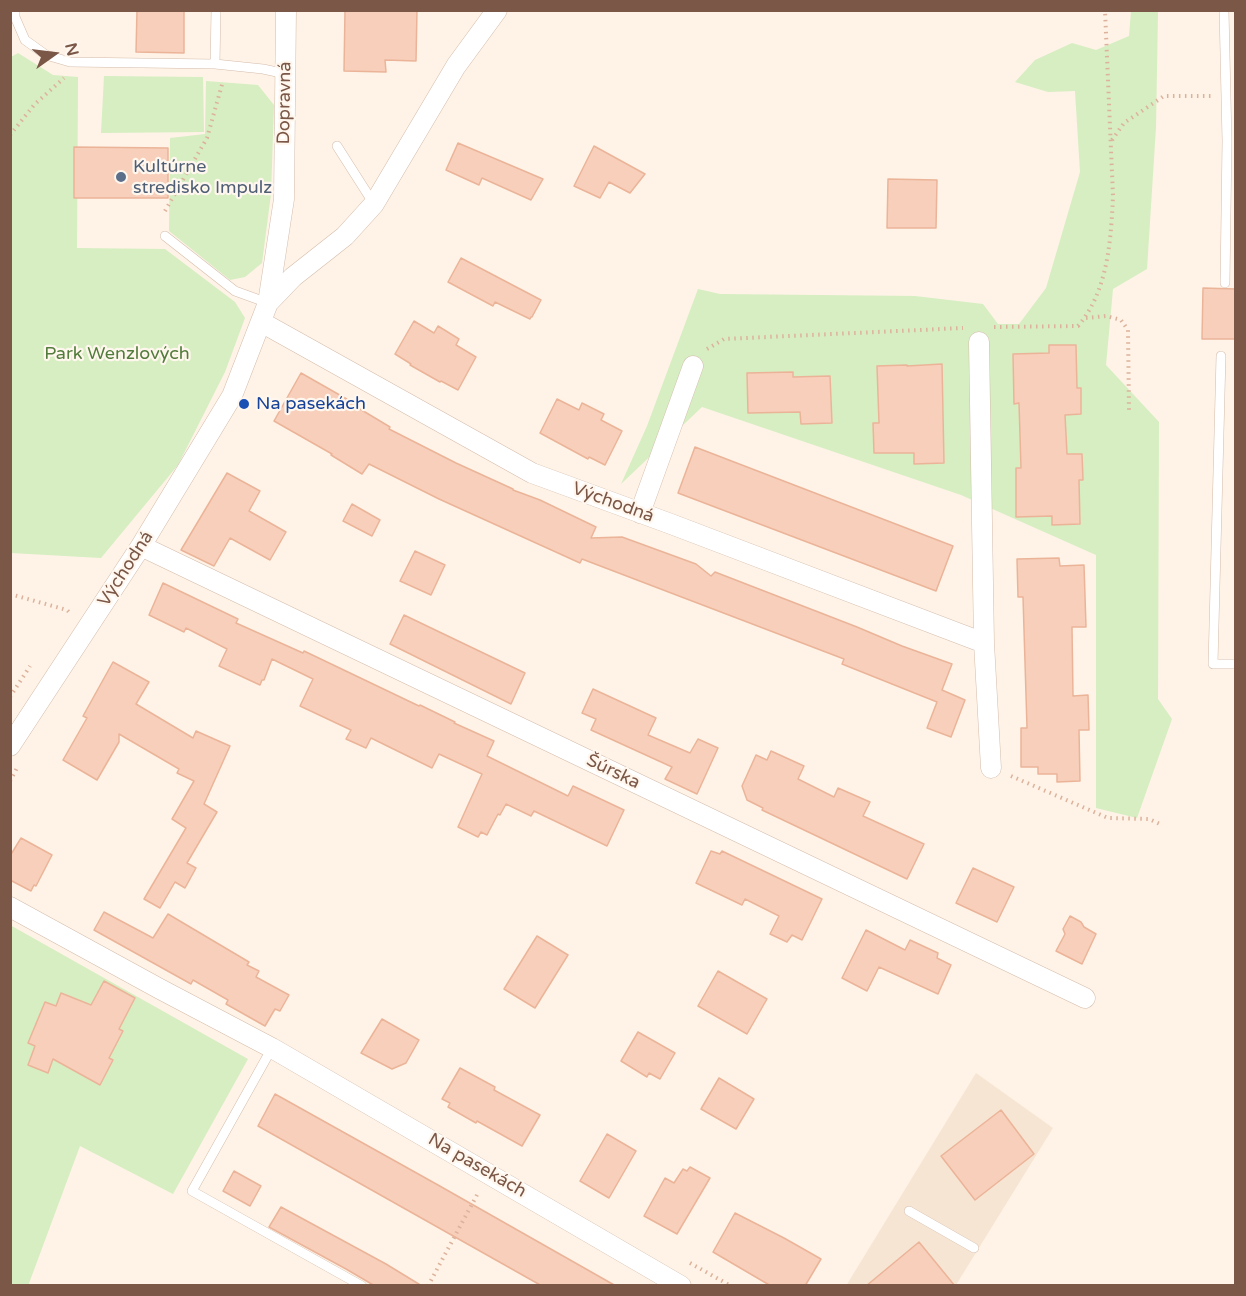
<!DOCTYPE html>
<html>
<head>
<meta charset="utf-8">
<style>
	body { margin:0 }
	#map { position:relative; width:1246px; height:1296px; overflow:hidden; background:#fef3e6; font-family:"Varela Round",sans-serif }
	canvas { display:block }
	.frame { position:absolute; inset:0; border:12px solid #7b5747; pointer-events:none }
	.north { position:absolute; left:24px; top:24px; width:60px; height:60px; -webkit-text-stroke:4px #fff7ee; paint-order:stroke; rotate:76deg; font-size:16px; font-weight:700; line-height:24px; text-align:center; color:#7b5747 }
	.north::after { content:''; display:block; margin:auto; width:21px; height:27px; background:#7b5747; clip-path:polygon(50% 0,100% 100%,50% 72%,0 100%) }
</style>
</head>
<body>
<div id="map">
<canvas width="1246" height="1296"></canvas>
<div class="frame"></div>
<div class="north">N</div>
</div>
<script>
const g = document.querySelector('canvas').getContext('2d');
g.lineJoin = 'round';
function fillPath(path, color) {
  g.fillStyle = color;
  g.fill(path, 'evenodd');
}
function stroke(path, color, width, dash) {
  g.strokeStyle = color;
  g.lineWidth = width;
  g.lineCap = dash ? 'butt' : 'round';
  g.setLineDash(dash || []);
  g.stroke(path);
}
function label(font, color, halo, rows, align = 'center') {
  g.font = font + ' "Varela Round",sans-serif';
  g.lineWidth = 4.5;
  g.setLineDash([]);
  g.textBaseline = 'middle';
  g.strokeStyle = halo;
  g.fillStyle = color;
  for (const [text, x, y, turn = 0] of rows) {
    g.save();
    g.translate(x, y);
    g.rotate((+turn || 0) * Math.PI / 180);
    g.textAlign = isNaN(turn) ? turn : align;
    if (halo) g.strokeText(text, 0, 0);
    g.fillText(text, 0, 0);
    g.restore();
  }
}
const residential = new Path2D(`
	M 976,1073 L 1053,1128 L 956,1285 L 846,1286 Z`);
const green = new Path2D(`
	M 1131,11 L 1158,11 L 1156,127 L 1147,269 L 1113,289 L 1106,365 L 1159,422 L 1158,699 L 1172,719 L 1137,818 L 1096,808 L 1096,555 L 961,495 L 702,407 L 621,484 L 647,426 L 698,289 L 720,294 L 915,296 L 983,304 L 998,324 L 1019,324 L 1046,288 L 1080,172 L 1075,91 L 1048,92 L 1015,82 L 1035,60 L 1072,43 L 1096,50 L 1129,36 Z
	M 18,53 L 53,75 L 78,77 L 77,248 L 165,249 L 235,302 L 245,318 L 225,372 L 178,465 L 101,558 L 11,553 L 10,68 L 11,57 Z
	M 104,76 L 203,77 L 204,132 L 101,133 Z
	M 206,81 L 258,85 L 274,105 L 271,194 L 262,263 L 245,277 L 230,280 L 169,231 L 170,138 L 205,134 Z
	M 10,925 L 248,1059 L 173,1194 L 80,1146 L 28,1286 L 11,1285 Z`);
const building = new Path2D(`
	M 137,10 L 184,10 L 184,53 L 136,52 Z
	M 345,10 L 417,10 L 416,61 L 385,60 L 386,72 L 344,71 Z
	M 458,143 L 543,179 L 531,200 L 482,178 L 479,185 L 446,170 Z
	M 594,146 L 645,174 L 630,193 L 609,182 L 600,198 L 574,186 Z
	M 74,147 L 168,148 L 168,198 L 74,198 Z
	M 888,179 L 937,180 L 936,228 L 887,228 Z
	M 461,258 L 541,300 L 532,317 L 531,317 L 530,319 L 495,302 L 493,306 L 448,282 Z
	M 1203,288 L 1236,289 L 1236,339 L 1202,339 Z
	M 414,321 L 434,333 L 438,326 L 459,339 L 456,345 L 476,357 L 458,390 L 441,381 L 440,382 L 410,365 L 411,364 L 395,354 Z
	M 1049,345 L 1076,345 L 1077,388 L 1081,388 L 1081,414 L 1065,415 L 1067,454 L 1082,454 L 1083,480 L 1079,480 L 1080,524 L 1052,525 L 1052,516 L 1016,517 L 1016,468 L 1021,468 L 1020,435 L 1019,403 L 1014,404 L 1013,354 L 1049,353 Z
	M 942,364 L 944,463 L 914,464 L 914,453 L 874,453 L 873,423 L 879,423 L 877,366 L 907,365 L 907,366 Z
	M 793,372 L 793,377 L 830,376 L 832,423 L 801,424 L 800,412 L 748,413 L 747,373 Z
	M 301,373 L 352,402 L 360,409 L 390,427 L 389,429 L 456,463 L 513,489 L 513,490 L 540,500 L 596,527 L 591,538 L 622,537 L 696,564 L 711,576 L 715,572 L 857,627 L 902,646 L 952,664 L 942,690 L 965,700 L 951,737 L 927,728 L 937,702 L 842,664 L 844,659 L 582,559 L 580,563 L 439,499 L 369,464 L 362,474 L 331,455 L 332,454 L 274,421 Z
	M 557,399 L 579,410 L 582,403 L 604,414 L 601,420 L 622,431 L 605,465 L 589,457 L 588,459 L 540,433 Z
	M 695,447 L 953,546 L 936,591 L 678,493 Z
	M 227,473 L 260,491 L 249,511 L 286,532 L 270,560 L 230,538 L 214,566 L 181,550 Z
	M 352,504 L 380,520 L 372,536 L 343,521 Z
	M 415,551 L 445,565 L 431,595 L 400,581 Z
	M 1059,558 L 1060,566 L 1084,565 L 1086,627 L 1072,627 L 1073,696 L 1088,695 L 1089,730 L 1079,730 L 1080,781 L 1057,782 L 1057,774 L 1038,774 L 1038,767 L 1021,767 L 1021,728 L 1027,728 L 1023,597 L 1018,597 L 1017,559 Z
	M 163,583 L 238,619 L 236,623 L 303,653 L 304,651 L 419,706 L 420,705 L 455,722 L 454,723 L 494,741 L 487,756 L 568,796 L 573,786 L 624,810 L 607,846 L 534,811 L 531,816 L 506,804 L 500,815 L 498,814 L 487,835 L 481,832 L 478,837 L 458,827 L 482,774 L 439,754 L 432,768 L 371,738 L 366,748 L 346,739 L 351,730 L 300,706 L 313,679 L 272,659 L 264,680 L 262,680 L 260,685 L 219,666 L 227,649 L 186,628 L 184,632 L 149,615 Z
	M 404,615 L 525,673 L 511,704 L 390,644 Z
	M 113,662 L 149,682 L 136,704 L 193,738 L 196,731 L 230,746 L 204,804 L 217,812 L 187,863 L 196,868 L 185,888 L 175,882 L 160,908 L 144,899 L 186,828 L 172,819 L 194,781 L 177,773 L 179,769 L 119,734 L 119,742 L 97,780 L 63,760 L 87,718 L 83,716 Z
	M 593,689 L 656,718 L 648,735 L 690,753 L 698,739 L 718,748 L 697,794 L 665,779 L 672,767 L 591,730 L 596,719 L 582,713 Z
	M 771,751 L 804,766 L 798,779 L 834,797 L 838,788 L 870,802 L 863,816 L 924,844 L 907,879 L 762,810 L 763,808 L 747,800 L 742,786 L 756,755 L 767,760 Z
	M 21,838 L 52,855 L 36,886 L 34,885 L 31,891 L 10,880 L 10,856 Z
	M 711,851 L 720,854 L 722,851 L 822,899 L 802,940 L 792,935 L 787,942 L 770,934 L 779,916 L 745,899 L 742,905 L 696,883 Z
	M 973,868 L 1014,887 L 997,922 L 956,903 Z
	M 104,912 L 153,938 L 168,914 L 249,962 L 247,965 L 259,971 L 256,977 L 289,995 L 280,1011 L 275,1009 L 265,1026 L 226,1004 L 228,1000 L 193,980 L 191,984 L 94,930 Z
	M 1070,916 L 1081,922 L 1084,927 L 1096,934 L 1082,964 L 1056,951 L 1065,934 L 1063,929 Z
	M 866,930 L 905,950 L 910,940 L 938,953 L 937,958 L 951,965 L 938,994 L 879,967 L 867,991 L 842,978 Z
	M 537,936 L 568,955 L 535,1008 L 504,989 Z
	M 718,971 L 767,999 L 747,1034 L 698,1006 Z
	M 104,981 L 135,998 L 119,1029 L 123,1031 L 109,1058 L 113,1060 L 100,1085 L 53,1059 L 48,1073 L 28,1065 L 35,1046 L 28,1043 L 45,1002 L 56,1006 L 61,993 L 91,1005 Z
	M 382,1019 L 419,1040 L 406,1063 L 392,1069 L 361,1053 Z
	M 638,1032 L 675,1053 L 660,1079 L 649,1073 L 647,1077 L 621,1061 Z
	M 460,1068 L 495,1087 L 494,1090 L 540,1115 L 522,1146 L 477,1121 L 476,1123 L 448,1107 L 450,1103 L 442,1099 Z
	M 719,1078 L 754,1099 L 736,1129 L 701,1109 Z
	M 275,1094 L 438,1185 L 616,1286 L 542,1286 L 258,1126 Z
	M 1001,1110 L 1034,1154 L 975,1200 L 941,1156 Z
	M 607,1134 L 636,1151 L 609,1198 L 580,1181 Z
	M 690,1167 L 710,1178 L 677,1234 L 644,1216 L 665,1178 L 674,1183 L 683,1169 L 687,1171 Z
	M 234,1171 L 261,1186 L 250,1206 L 223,1191 Z
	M 281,1207 L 386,1264 L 422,1286 L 375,1286 L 346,1269 L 269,1227 Z
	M 735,1213 L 784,1238 L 821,1259 L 805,1286 L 771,1286 L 713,1252 Z
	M 919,1242 L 955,1286 L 866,1286 Z`);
const path = new Path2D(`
	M 10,135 L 34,105 L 64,78
	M 1112,140 L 1124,123 L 1164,96 L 1211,96
	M 165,211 L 207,138 L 223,81
	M 1086,318 L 1106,316 L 1121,320 L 1128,330 L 1129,410
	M 994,327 L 1078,326 C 1108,291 1111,240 1113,196 L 1105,10
	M 707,349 L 724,339 L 963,328
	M 10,594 L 67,610 L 71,614
	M 10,697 L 30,666
	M 1011,776 L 1108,818 L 1149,819 L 1162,825
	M 10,781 L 18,766
	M 690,1263 L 731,1286
	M 428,1286 L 478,1193`);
const service = new Path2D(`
	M 15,10 L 15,17 L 25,40 L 46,55 L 70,62 L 215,64 L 263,69 L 286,74
	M 1224,10 L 1227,141 L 1225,283
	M 215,64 L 216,10
	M 337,146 L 374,204
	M 165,236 L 235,291 L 268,303
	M 1221,356 L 1213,664 L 1236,664
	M 272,1048 L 192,1191 L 362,1286
	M 909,1211 L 974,1248`);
const minor = new Path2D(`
	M 268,303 L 284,199 L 286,10
	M 261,322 L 532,473 L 671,524 L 984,643
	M 979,342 L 984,643 L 991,768
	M 640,513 L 693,366
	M 141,546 L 1085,998
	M 10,746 L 141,546 L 232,396 L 268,303 L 293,277 L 345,236 L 374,204 L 456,66 L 497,10
	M 10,907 L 160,989 L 272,1048 L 681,1286`);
const markers = [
	[121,177,6,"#5c6f8a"],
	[244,404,6,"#1a4fb4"]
];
const streetNames = [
	["Dopravná",285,103,-89],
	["Východná",613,503,20],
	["Východná",126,569,-57],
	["Šúrska",613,772,26],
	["Na pasekách",477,1166,30]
];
const serviceNames = [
	["Kultúrne",133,167],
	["stredisko Impulz",133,188]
];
const parkNames = [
	["Park Wenzlových",117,354]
];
const transitNames = [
	["Na pasekách",256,404]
];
fillPath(residential, '#f7e5d3');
fillPath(green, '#d6eec2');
fillPath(building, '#f7cfba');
stroke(building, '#ebb499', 1.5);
stroke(service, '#d4bcac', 10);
stroke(minor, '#d4bcac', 21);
stroke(path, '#ddb29c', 4, [1.5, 4.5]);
stroke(service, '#fff', 9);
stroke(minor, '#fff', 20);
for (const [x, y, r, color] of markers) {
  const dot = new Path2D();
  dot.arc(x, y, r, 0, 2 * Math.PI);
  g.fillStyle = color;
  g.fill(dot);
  stroke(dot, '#fff7ee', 2);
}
label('18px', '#7b5747', '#fff7ee', streetNames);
label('18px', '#4e5e75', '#fff7ee', serviceNames, 'left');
label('18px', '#527c3b', '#fff7ee', parkNames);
label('18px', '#164399', '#fff7ee', transitNames, 'left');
</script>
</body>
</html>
